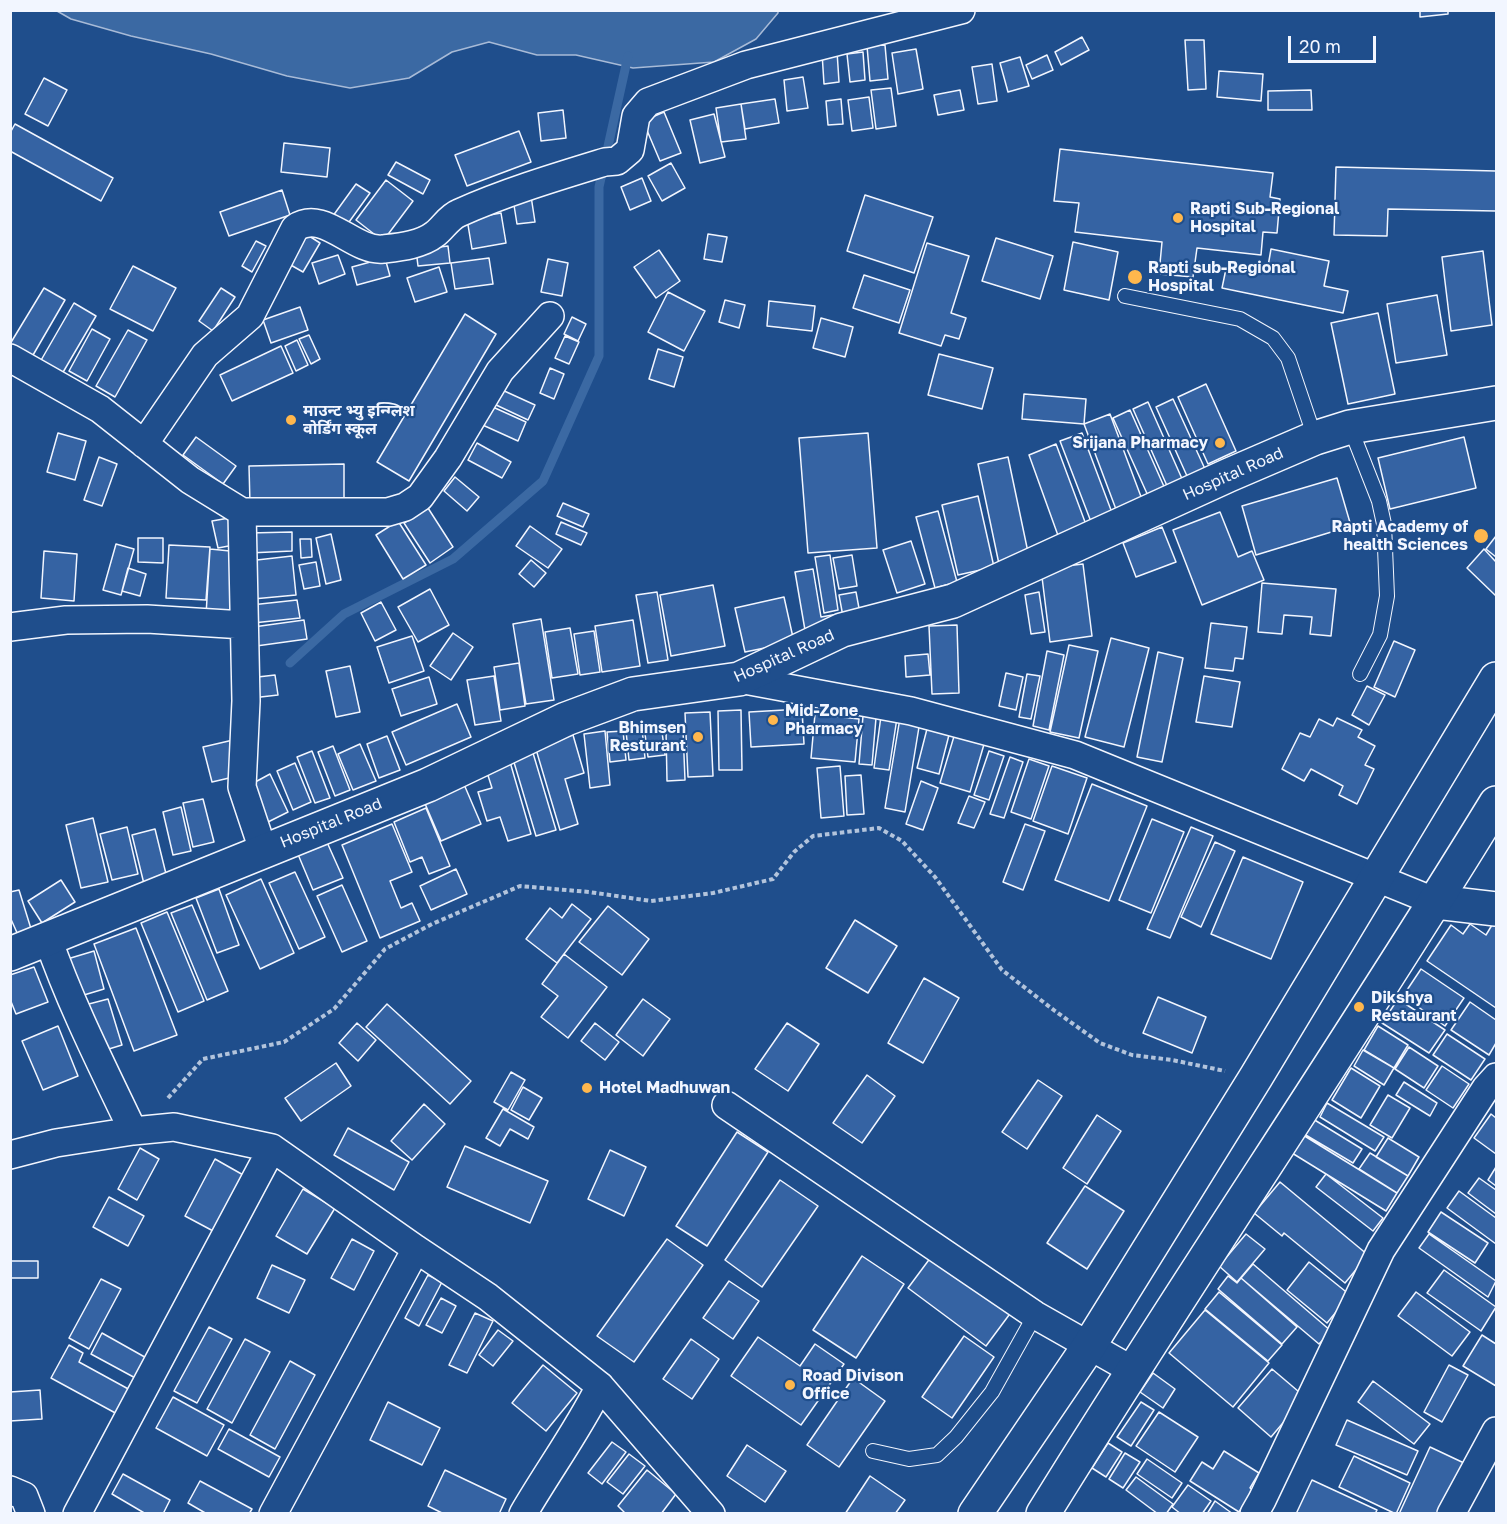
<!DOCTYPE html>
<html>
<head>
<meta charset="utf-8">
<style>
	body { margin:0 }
	#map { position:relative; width:1507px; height:1524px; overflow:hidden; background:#1f4e8c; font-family:"Golos Text",sans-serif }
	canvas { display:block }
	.frame { position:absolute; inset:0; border:12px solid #f2f6ff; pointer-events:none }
	.scale { position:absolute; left:1288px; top:36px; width:88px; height:27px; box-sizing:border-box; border:3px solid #f2f6ff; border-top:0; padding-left:8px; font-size:18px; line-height:21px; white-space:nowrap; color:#f2f6ff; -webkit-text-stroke:4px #1f4e8c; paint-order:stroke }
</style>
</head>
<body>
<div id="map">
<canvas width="1507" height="1524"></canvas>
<div class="frame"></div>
<div class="scale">20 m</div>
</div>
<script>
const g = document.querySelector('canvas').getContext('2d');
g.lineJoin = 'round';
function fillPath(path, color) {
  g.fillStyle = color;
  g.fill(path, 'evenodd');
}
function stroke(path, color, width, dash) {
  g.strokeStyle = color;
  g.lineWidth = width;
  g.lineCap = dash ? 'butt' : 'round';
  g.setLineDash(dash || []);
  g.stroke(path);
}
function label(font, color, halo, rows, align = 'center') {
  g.font = font + ' "Golos Text","Noto Sans Devanagari",sans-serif';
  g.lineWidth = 4.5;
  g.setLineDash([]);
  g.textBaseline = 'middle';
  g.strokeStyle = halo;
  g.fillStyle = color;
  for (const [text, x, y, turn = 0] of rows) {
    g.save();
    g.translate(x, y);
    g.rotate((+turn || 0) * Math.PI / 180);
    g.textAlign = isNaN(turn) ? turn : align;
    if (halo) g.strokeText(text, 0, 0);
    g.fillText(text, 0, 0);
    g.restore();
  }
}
const water = new Path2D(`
	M 778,10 L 778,13 L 756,39 L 714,62 L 633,68 L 576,55 L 537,55 L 489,42 L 452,52 L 409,78 L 350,88 L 287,76 L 211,54 L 131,36 L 71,19 L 57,11 Z`);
const stream = new Path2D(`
	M 290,663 L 344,614 L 453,559 L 543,481 L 599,356 L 599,187 L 628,56`);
const building = new Path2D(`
	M 1420,10 L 1448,10 L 1448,14 L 1420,17 Z
	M 1082,37 L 1089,50 L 1061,65 L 1055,52 Z
	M 1185,40 L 1204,40 L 1206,89 L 1188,90 Z
	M 885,45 L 888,79 L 870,81 L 867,46 Z
	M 916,49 L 923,89 L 898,94 L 892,53 Z
	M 837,51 L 839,82 L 824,84 L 822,53 Z
	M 863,52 L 865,80 L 850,82 L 847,54 Z
	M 1047,55 L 1053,70 L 1032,79 L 1026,65 Z
	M 1020,57 L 1029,86 L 1008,92 L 1000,63 Z
	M 992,64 L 997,101 L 978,104 L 972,67 Z
	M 1219,71 L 1263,74 L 1261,101 L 1217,97 Z
	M 803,77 L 808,108 L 787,111 L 784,80 Z
	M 44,78 L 67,90 L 48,126 L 25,114 Z
	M 891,88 L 896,126 L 876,129 L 871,90 Z
	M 960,90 L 964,110 L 938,115 L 934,95 Z
	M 1311,90 L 1312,110 L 1268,110 L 1268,91 Z
	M 869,97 L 873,128 L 852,131 L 848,100 Z
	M 775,99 L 779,123 L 745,129 L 741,104 Z
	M 841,99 L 843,124 L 828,125 L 826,101 Z
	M 741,104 L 746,139 L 721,142 L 716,108 Z
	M 563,110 L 566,138 L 541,141 L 538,113 Z
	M 664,112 L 681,153 L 660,161 L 643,121 Z
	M 714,114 L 725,157 L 700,163 L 690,120 Z
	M 15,124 L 113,178 L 101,201 L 10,151 L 10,133 Z
	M 519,131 L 531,162 L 467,186 L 455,155 Z
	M 284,143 L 330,148 L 327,177 L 281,172 Z
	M 1060,149 L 1273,173 L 1270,197 L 1280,199 L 1277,233 L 1263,232 L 1261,255 L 1197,248 L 1193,277 L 1159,274 L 1162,242 L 1075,232 L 1079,203 L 1054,201 Z
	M 396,162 L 430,180 L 423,194 L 388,175 Z
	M 671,163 L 685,188 L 662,201 L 648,176 Z
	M 1336,167 L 1496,171 L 1496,211 L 1388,209 L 1387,236 L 1334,235 Z
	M 642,178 L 651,201 L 630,210 L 621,187 Z
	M 386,180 L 413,201 L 383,241 L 356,220 Z
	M 356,184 L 370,193 L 344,229 L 330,220 Z
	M 282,190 L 290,215 L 229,236 L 220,212 Z
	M 865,195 L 933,217 L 914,273 L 847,251 Z
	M 531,196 L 535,222 L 517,224 L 513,199 Z
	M 501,213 L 506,243 L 472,249 L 467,219 Z
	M 306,234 L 320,243 L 303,272 L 289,264 Z
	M 708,234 L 727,237 L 722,262 L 704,259 Z
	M 996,238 L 1053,256 L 1040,299 L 982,281 Z
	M 256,241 L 266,246 L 252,272 L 242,266 Z
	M 1073,242 L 1118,252 L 1109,300 L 1064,290 Z
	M 927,243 L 969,256 L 951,313 L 966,318 L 959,339 L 945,335 L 941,346 L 899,333 Z
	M 448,246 L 450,263 L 418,266 L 416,250 Z
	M 1271,249 L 1329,261 L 1324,286 L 1348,291 L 1343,313 L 1222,288 L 1227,264 L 1267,272 Z
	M 659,250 L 680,281 L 656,298 L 634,267 Z
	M 1483,251 L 1492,325 L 1451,331 L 1442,257 Z
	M 338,255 L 345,274 L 319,284 L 312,263 Z
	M 385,258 L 390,276 L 357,285 L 352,267 Z
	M 489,258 L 493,284 L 455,289 L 451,263 Z
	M 548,259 L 568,263 L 562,296 L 541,292 Z
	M 133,266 L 176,288 L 153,331 L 110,309 Z
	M 439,267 L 447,292 L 415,302 L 407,278 Z
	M 864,275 L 910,290 L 899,323 L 853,308 Z
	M 44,288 L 65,300 L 29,362 L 10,351 L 10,344 Z
	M 221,288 L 235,297 L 213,331 L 199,321 Z
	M 668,292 L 705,311 L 684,351 L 648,332 Z
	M 1437,295 L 1447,355 L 1396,363 L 1387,304 Z
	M 725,300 L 745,305 L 739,328 L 719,322 Z
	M 769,301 L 815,306 L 812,331 L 767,326 Z
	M 74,303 L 96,316 L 62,374 L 40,362 Z
	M 300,307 L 308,330 L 271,343 L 263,320 Z
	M 1378,313 L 1395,394 L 1348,404 L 1331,323 Z
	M 465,314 L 496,334 L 409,481 L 377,462 Z
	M 572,317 L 586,324 L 578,341 L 564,334 Z
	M 821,318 L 853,327 L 845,357 L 813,348 Z
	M 92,329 L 110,339 L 87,381 L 69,371 Z
	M 128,330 L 147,340 L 115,397 L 96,386 Z
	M 309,335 L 320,359 L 311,364 L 299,339 Z
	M 565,336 L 579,342 L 569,364 L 555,358 Z
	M 297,340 L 308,365 L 296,371 L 285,346 Z
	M 281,346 L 293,373 L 232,401 L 220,375 Z
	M 658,349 L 683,357 L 674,387 L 649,379 Z
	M 939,354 L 993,368 L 982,409 L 928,395 Z
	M 550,368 L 564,374 L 554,399 L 540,393 Z
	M 1206,384 L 1236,451 L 1208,464 L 1178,397 Z
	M 500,389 L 535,405 L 528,420 L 494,404 Z
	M 1024,394 L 1086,399 L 1084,424 L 1022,419 Z
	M 1173,399 L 1205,469 L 1187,476 L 1156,407 Z
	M 1148,402 L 1183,481 L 1168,488 L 1133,409 Z
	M 484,403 L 526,422 L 518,441 L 476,422 Z
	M 1130,410 L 1166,491 L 1149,498 L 1113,418 Z
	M 1110,414 L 1143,502 L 1117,512 L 1084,424 Z
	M 58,433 L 86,441 L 75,480 L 47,472 Z
	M 868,433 L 877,548 L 808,553 L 799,438 Z
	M 1082,433 L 1114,518 L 1093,527 L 1060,441 Z
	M 196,437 L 236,466 L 223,484 L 183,455 Z
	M 1464,437 L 1476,488 L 1390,509 L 1378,458 Z
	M 477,443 L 511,462 L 502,478 L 468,460 Z
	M 1056,444 L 1088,530 L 1060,541 L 1029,455 Z
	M 99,457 L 117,464 L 102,506 L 84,500 Z
	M 1008,457 L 1029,557 L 999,564 L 978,464 Z
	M 344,464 L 344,503 L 250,504 L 249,466 Z
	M 455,477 L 479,497 L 467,511 L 444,491 Z
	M 1337,478 L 1351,526 L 1256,555 L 1242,506 Z
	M 978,496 L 994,567 L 958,575 L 942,505 Z
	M 563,503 L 589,514 L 583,527 L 557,516 Z
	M 428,508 L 453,547 L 430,563 L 404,523 Z
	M 938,511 L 957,582 L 935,588 L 916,517 Z
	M 1220,512 L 1238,557 L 1252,551 L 1264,580 L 1202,605 L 1173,530 Z
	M 229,518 L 234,545 L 218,548 L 212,521 Z
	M 398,521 L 426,565 L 403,579 L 376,535 Z
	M 561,522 L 587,533 L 581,545 L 556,534 Z
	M 530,526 L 562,549 L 548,568 L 516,546 Z
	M 1162,527 L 1176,562 L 1136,577 L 1123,543 Z
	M 292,532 L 292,551 L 249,553 L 249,533 Z
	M 331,534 L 341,580 L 326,584 L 316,538 Z
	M 1496,536 L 1496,557 L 1486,549 Z
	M 138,538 L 163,538 L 163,563 L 138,562 Z
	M 300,539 L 311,539 L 312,557 L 301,558 Z
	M 911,541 L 925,584 L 897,593 L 883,550 Z
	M 116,544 L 134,549 L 121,595 L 103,590 Z
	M 169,545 L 210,547 L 206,600 L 166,598 Z
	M 210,549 L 240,552 L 235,617 L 206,615 Z
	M 1484,549 L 1496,562 L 1496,596 L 1467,568 Z
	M 44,551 L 77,554 L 74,601 L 41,598 Z
	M 830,555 L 838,610 L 824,613 L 815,557 Z
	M 852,555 L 857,586 L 839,589 L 833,558 Z
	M 292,556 L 296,595 L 253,599 L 248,561 Z
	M 531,560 L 546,573 L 534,587 L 519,574 Z
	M 316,562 L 320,586 L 304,589 L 299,565 Z
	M 1083,564 L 1092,636 L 1050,642 L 1041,569 Z
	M 128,568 L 146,574 L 140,596 L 122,591 Z
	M 813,569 L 821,617 L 838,614 L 806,636 L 795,572 Z
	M 1262,583 L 1336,589 L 1331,636 L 1310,634 L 1312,617 L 1284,615 L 1282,634 L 1258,632 Z
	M 713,585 L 725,646 L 671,656 L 660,595 Z
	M 430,589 L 449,625 L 418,642 L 398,607 Z
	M 657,592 L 668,660 L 648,663 L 636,595 Z
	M 856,592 L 861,619 L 844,622 L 839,595 Z
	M 1039,592 L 1045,632 L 1031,634 L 1025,595 Z
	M 784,597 L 794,642 L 745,652 L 735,608 Z
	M 297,600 L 300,618 L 253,623 L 251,605 Z
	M 381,602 L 396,630 L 375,641 L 361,613 Z
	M 541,619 L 554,700 L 526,704 L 513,624 Z
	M 304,620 L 307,639 L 249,647 L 246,628 Z
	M 633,620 L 640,666 L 602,672 L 595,626 Z
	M 1211,623 L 1247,627 L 1243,659 L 1235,658 L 1233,671 L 1205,668 Z
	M 957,625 L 959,693 L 932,694 L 929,626 Z
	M 570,628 L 578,674 L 552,678 L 545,632 Z
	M 594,631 L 600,672 L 580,675 L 574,634 Z
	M 453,633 L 473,647 L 451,680 L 430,666 Z
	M 412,636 L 424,671 L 389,683 L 377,647 Z
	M 1111,638 L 1149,648 L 1124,747 L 1085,737 Z
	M 1394,641 L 1415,650 L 1395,697 L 1374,687 Z
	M 1069,645 L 1098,651 L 1079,738 L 1050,732 Z
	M 1047,651 L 1064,655 L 1049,730 L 1033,726 Z
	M 1158,652 L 1183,658 L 1162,762 L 1137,757 Z
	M 928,654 L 930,675 L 906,677 L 905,656 Z
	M 519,663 L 525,706 L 500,710 L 494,667 Z
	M 350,666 L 360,712 L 336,717 L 326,671 Z
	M 1006,673 L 1023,677 L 1016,710 L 999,706 Z
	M 1027,674 L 1040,676 L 1031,719 L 1019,717 Z
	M 275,675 L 278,695 L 252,698 L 249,678 Z
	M 494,676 L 501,721 L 475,725 L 467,680 Z
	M 1204,676 L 1240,682 L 1232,727 L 1196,722 Z
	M 429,677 L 437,704 L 401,716 L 392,689 Z
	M 1367,686 L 1385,695 L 1369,725 L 1352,715 Z
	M 457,704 L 471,737 L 406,765 L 392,732 Z
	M 802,709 L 804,744 L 751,747 L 749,712 Z
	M 741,710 L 742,770 L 719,770 L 718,711 Z
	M 710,712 L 713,776 L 688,777 L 685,713 Z
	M 815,714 L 859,719 L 855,762 L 811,758 Z
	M 863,716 L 876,718 L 872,765 L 859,764 Z
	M 881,716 L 897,718 L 889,770 L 874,768 Z
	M 900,718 L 920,721 L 905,812 L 885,808 Z
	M 1337,718 L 1362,730 L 1358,737 L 1375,746 L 1365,765 L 1374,769 L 1357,804 L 1339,795 L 1343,786 L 1311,769 L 1304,781 L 1282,769 L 1300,733 L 1310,737 L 1319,719 L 1333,726 Z
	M 661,724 L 665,755 L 648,757 L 644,726 Z
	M 928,725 L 950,731 L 939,774 L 917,768 Z
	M 642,729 L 645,758 L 629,760 L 626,731 Z
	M 666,730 L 683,730 L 685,780 L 667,781 Z
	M 605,731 L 610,785 L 590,788 L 584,734 Z
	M 623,731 L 626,760 L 610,762 L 607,732 Z
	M 955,733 L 985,741 L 970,792 L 940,783 Z
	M 573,735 L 584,773 L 565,779 L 578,824 L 560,830 L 535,746 Z
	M 387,736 L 400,770 L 379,778 L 367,744 Z
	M 233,740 L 242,775 L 212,782 L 203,747 Z
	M 360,744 L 376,781 L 353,790 L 338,754 Z
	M 333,746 L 350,790 L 335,796 L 318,752 Z
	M 312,751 L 330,798 L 315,803 L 297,757 Z
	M 989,751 L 1004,756 L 989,800 L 974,795 Z
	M 533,753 L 556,830 L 536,836 L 513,759 Z
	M 508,755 L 531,834 L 508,841 L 500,817 L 487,821 L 478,792 L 492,788 L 484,763 Z
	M 1010,757 L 1023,762 L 1004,818 L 990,814 Z
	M 1029,759 L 1049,766 L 1031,819 L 1011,812 Z
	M 295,763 L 311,802 L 293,810 L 277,771 Z
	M 840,766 L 844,816 L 821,818 L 817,768 Z
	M 1052,766 L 1087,778 L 1068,834 L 1033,821 Z
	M 270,774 L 288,812 L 264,824 L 246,787 Z
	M 861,775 L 864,814 L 847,815 L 845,776 Z
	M 921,781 L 938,788 L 923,830 L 906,824 Z
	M 463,782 L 481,824 L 441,841 L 423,799 Z
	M 1092,784 L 1147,806 L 1109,901 L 1055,880 Z
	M 969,796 L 985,802 L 974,828 L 958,823 Z
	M 203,799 L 214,842 L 193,847 L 183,803 Z
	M 181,807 L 191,851 L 173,855 L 163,812 Z
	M 426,808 L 450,866 L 429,874 L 422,857 L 410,862 L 394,822 Z
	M 93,818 L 108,882 L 81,888 L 66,825 Z
	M 1152,819 L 1184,832 L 1151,913 L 1119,900 Z
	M 392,824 L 412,872 L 390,881 L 401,908 L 412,903 L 420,921 L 380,938 L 342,845 Z
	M 1025,824 L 1045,831 L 1023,890 L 1003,882 Z
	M 127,827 L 138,874 L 112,880 L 100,834 Z
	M 1191,827 L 1213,836 L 1170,938 L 1147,929 Z
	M 155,829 L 167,878 L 144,884 L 132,835 Z
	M 326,840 L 343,878 L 313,890 L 297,852 Z
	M 1215,842 L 1235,851 L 1201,927 L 1181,917 Z
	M 1243,857 L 1303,882 L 1271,959 L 1211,934 Z
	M 456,869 L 467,894 L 431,910 L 420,886 Z
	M 295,872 L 325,937 L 299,949 L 269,883 Z
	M 261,879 L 294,953 L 260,969 L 226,895 Z
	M 61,880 L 75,902 L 42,923 L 28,901 Z
	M 342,885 L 367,941 L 342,952 L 317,896 Z
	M 219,889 L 239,945 L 217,953 L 196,898 Z
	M 19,890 L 32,932 L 18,935 L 10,917 L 10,892 Z
	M 572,904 L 591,919 L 557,963 L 526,939 L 550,908 L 562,918 Z
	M 192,905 L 228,991 L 207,1000 L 171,913 Z
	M 608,906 L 649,939 L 622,975 L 579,942 Z
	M 167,912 L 204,1001 L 178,1012 L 141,923 Z
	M 855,920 L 897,946 L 868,993 L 826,968 Z
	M 1495,920 L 1496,922 L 1496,1008 L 1427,961 L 1451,925 L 1463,934 L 1470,924 L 1486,935 Z
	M 136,928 L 177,1035 L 134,1051 L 94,944 Z
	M 94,951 L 104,989 L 74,998 L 64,960 Z
	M 564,954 L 607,987 L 568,1038 L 541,1017 L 558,996 L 542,984 Z
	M 34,967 L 48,1002 L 16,1014 L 10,999 L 10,975 Z
	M 1421,969 L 1464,998 L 1445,1026 L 1403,996 Z
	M 924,978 L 959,998 L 923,1063 L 888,1043 Z
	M 1158,997 L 1206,1017 L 1192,1053 L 1143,1033 Z
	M 108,999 L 122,1045 L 99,1052 L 85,1005 Z
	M 643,999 L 670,1019 L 643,1056 L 616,1035 Z
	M 1398,999 L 1445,1030 L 1429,1053 L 1382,1023 Z
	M 1470,1002 L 1496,1020 L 1496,1043 L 1489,1055 L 1451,1030 Z
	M 387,1004 L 471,1081 L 450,1104 L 366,1027 Z
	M 357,1023 L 376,1040 L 358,1061 L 339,1043 Z
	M 595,1023 L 619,1042 L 605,1060 L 581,1041 Z
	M 787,1023 L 819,1044 L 788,1091 L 755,1069 Z
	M 58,1026 L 78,1076 L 43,1090 L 22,1041 Z
	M 1378,1026 L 1408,1045 L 1394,1068 L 1364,1050 Z
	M 1447,1034 L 1485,1059 L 1471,1080 L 1433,1055 Z
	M 1409,1047 L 1438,1066 L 1424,1088 L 1395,1069 Z
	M 1363,1050 L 1394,1068 L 1384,1085 L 1354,1066 Z
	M 336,1063 L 351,1086 L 301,1121 L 285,1098 Z
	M 1442,1066 L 1469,1084 L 1453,1108 L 1426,1090 Z
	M 1351,1068 L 1380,1086 L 1361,1118 L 1332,1100 Z
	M 511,1072 L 525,1080 L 508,1110 L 494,1102 Z
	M 867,1075 L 895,1096 L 862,1143 L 833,1123 Z
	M 1038,1080 L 1062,1096 L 1027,1149 L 1002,1132 Z
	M 1404,1082 L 1437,1103 L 1430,1116 L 1396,1095 Z
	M 523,1087 L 542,1098 L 529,1120 L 511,1110 Z
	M 1388,1095 L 1410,1108 L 1392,1138 L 1370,1125 Z
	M 1327,1103 L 1384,1137 L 1375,1151 L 1320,1117 Z
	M 424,1104 L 445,1124 L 412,1160 L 391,1141 Z
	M 503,1109 L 534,1127 L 528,1139 L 510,1129 L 500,1146 L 486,1138 Z
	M 1491,1114 L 1496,1118 L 1496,1154 L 1474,1138 Z
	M 1097,1115 L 1121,1131 L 1087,1184 L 1063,1168 Z
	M 1313,1119 L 1362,1149 L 1353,1163 L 1304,1134 Z
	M 348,1128 L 409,1162 L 394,1190 L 334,1155 Z
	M 737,1132 L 768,1152 L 707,1246 L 676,1226 Z
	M 1303,1135 L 1397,1193 L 1386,1211 L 1292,1153 Z
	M 1388,1138 L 1419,1157 L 1408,1176 L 1376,1157 Z
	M 465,1146 L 548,1181 L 530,1223 L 447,1187 Z
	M 140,1148 L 159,1159 L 137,1200 L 118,1189 Z
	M 610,1150 L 646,1167 L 624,1216 L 588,1199 Z
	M 1370,1153 L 1408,1176 L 1397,1193 L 1359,1169 Z
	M 215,1159 L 245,1176 L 215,1232 L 185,1216 Z
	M 1496,1167 L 1496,1186 L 1488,1180 Z
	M 1326,1174 L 1383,1218 L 1373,1231 L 1316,1187 Z
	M 1479,1178 L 1496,1190 L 1496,1214 L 1468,1193 Z
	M 780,1180 L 818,1206 L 762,1287 L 725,1260 Z
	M 1280,1182 L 1368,1255 L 1345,1283 L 1284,1233 L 1282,1236 L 1254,1213 Z
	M 1085,1186 L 1124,1211 L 1087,1269 L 1047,1243 Z
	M 303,1189 L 335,1208 L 307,1254 L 276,1236 Z
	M 1459,1191 L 1496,1218 L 1496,1244 L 1447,1208 Z
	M 109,1197 L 144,1216 L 128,1246 L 93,1227 Z
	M 1441,1212 L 1488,1243 L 1475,1263 L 1428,1232 Z
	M 1246,1234 L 1265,1249 L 1237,1282 L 1219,1266 Z
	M 1429,1234 L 1496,1281 L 1488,1297 L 1419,1248 Z
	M 352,1239 L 374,1251 L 354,1290 L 331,1278 Z
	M 667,1239 L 703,1265 L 634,1362 L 597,1336 Z
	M 934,1253 L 1012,1311 L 986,1346 L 908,1288 Z
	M 862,1256 L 904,1284 L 856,1358 L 813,1330 Z
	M 10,1261 L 38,1261 L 38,1278 L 10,1278 Z
	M 1309,1262 L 1350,1295 L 1327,1323 L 1287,1290 Z
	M 1253,1264 L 1331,1331 L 1319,1344 L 1241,1278 Z
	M 272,1265 L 305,1280 L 289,1313 L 257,1298 Z
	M 1444,1270 L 1496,1307 L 1481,1331 L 1427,1293 Z
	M 428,1275 L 442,1282 L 419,1326 L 405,1318 Z
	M 1228,1276 L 1237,1283 L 1241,1278 L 1297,1327 L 1282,1344 L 1218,1289 Z
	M 101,1279 L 121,1289 L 89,1349 L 69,1338 Z
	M 729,1281 L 759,1301 L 733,1339 L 703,1318 Z
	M 1219,1292 L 1282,1345 L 1268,1361 L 1205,1309 Z
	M 1416,1292 L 1470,1332 L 1452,1356 L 1398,1316 Z
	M 441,1298 L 456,1306 L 442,1333 L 426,1325 Z
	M 1205,1310 L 1269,1363 L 1233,1407 L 1169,1353 Z
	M 475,1313 L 493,1321 L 467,1373 L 449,1365 Z
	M 209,1327 L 232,1339 L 197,1403 L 174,1391 Z
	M 498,1330 L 513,1341 L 493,1366 L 479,1355 Z
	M 102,1333 L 150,1360 L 139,1380 L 91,1354 Z
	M 1482,1335 L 1496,1344 L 1496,1386 L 1463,1366 Z
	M 964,1336 L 994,1357 L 952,1418 L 922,1397 Z
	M 758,1337 L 800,1366 L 815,1344 L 844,1364 L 801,1425 L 731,1376 Z
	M 245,1339 L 270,1352 L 232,1423 L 207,1409 Z
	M 691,1339 L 719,1359 L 692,1399 L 663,1379 Z
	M 69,1345 L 83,1353 L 79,1362 L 132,1391 L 119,1415 L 51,1378 Z
	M 290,1361 L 315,1375 L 275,1449 L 250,1435 Z
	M 543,1365 L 577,1393 L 546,1431 L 512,1403 Z
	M 1449,1365 L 1468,1375 L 1442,1422 L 1424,1412 Z
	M 1272,1369 L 1305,1397 L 1271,1437 L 1238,1408 Z
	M 1153,1373 L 1175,1389 L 1163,1408 L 1140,1392 Z
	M 853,1378 L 885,1401 L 839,1467 L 807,1445 Z
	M 1373,1381 L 1430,1424 L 1414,1444 L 1358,1402 Z
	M 40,1390 L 42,1419 L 10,1421 L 10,1392 Z
	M 173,1397 L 224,1425 L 207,1456 L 156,1428 Z
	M 388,1402 L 440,1428 L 422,1465 L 370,1440 Z
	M 1141,1402 L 1154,1410 L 1131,1446 L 1117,1437 Z
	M 1159,1412 L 1198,1437 L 1175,1472 L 1136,1446 Z
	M 1347,1420 L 1418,1451 L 1407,1475 L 1336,1445 Z
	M 229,1429 L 280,1457 L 269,1477 L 218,1449 Z
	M 612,1442 L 626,1452 L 602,1484 L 588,1473 Z
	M 1108,1443 L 1122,1452 L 1106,1477 L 1092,1468 Z
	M 747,1445 L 786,1471 L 765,1502 L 727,1476 Z
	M 1430,1447 L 1464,1463 L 1440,1514 L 1399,1514 Z
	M 1224,1451 L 1259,1473 L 1250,1488 L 1253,1490 L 1239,1512 L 1190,1481 L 1202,1462 L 1213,1469 Z
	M 1125,1453 L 1140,1462 L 1123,1488 L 1109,1479 Z
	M 629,1454 L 645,1466 L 623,1494 L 607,1482 Z
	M 1354,1456 L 1410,1483 L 1396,1514 L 1339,1487 Z
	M 1147,1459 L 1182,1483 L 1172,1498 L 1137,1474 Z
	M 445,1470 L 506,1499 L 499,1514 L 444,1514 L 428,1506 Z
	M 647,1470 L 676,1494 L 661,1514 L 626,1514 L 618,1506 Z
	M 123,1474 L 170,1500 L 163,1514 L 146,1514 L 112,1494 Z
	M 870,1476 L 905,1500 L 895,1514 L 845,1514 Z
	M 1136,1477 L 1173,1504 L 1166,1514 L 1158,1514 L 1126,1490 Z
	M 1312,1480 L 1377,1510 L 1375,1514 L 1296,1514 Z
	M 200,1481 L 252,1509 L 249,1514 L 207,1514 L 188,1503 Z
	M 1188,1485 L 1211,1501 L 1202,1514 L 1181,1514 L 1172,1507 Z
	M 1215,1501 L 1233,1514 L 1207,1514 Z`);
const path = new Path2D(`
	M 168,1098 L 203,1059 L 284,1042 L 334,1009 L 385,949 L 432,924 L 520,886 L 589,892 L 651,901 L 713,893 L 773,879 L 794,852 L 813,836 L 879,828 L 902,841 L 935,877 L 1002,970 L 1055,1011 L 1100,1043 L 1132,1055 L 1172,1060 L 1225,1071`);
const lane = new Path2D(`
	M 1125,296 L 1240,319 L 1273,338 L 1288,358 L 1315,438
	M 1350,427 L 1379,501 L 1384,524 L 1387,596 L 1380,635 L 1360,674
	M 873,1451 L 909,1459 L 937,1455 L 956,1437 L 992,1392 L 1035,1315`);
const street = new Path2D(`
	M 10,358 L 100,409 L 190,480 L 242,512 L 246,701 L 242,787 L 263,850
	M 144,444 L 205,355 L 250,316 L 295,228 C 324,208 353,252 383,249 C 400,247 421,245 435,234 C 443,228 449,217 459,213 C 506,192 556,177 605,162 L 617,161 L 630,150 L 636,116 L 648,102 L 746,65 L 961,10
	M 242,512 L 388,512 L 405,507 L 420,497 L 448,458 L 500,371 L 550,316
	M 10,627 L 66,620 L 147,619 L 244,625
	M 739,679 L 911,711 L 1075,755 L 1436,902
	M 48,939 C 71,1005 103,1068 133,1131
	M 726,1105 L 1035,1315 L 1132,1370
	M 10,1155 L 56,1143 L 133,1131 L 174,1127 L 272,1148 L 416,1249 L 488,1297 L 600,1386 L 711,1514
	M 10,1490 L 24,1496 L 31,1514
	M 77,1514 L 272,1148
	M 273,1514 L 416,1249
	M 523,1514 C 548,1471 578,1430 600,1386
	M 1254,1514 L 1262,1500 L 1381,1250 L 1486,1088 L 1496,1077
	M 1451,1514 L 1496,1431`);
const secondary = new Path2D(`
	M 1436,902 L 1496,909
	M 10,954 L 428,785 L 566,719 L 633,694 L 739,679 L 842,630 L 953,601 L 1229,475 L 1315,438 L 1350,427 L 1496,403`);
const primary = new Path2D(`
	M 975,1514 L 1089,1346 L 1256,1077 L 1496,679
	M 1043,1514 C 1191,1274 1350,1042 1496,803`);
const markers = [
	[1178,218,6,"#ffb74d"],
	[1135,277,8,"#ffb74d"],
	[291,420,6,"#ffb74d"],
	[1220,443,6,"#ffb74d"],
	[1481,536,8,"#ffb74d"],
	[773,720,6,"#ffb74d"],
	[698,737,6,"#ffb74d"],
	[1359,1007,6,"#ffb74d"],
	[587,1088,6,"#ffb74d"],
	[790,1385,6,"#ffb74d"]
];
const poiNames = [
	["Rapti Sub-Regional",1190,209],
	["Hospital",1190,227],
	["Rapti sub-Regional",1148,268],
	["Hospital",1148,286],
	["माउन्ट भ्यु इन्ग्लिश",303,411],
	["वोर्डिंग स्कूल",303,429],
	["Srijana Pharmacy",1208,443,"right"],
	["Rapti Academy of",1468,527,"right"],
	["health Sciences",1468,545,"right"],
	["Mid-Zone",785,711],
	["Pharmacy",785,729],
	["Bhimsen",686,728,"right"],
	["Resturant",686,746,"right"],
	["Dikshya",1371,998],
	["Restaurant",1371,1016],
	["Hotel Madhuwan",599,1088],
	["Road Divison",802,1376],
	["Office",802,1394]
];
const streetNames = [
	["Hospital Road",1233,474,-24],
	["Hospital Road",784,656,-24],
	["Hospital Road",331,823,-22]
];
fillPath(water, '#3b69a3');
stroke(water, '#a8bbd7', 1.5);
stroke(stream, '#3b69a3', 9);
fillPath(building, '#3563a3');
stroke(building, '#f2f6ff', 1.5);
stroke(lane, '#f2f6ff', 16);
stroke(street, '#f2f6ff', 30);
stroke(secondary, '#f2f6ff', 36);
stroke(primary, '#f2f6ff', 36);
stroke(path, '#b3c4dc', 4, [4.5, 3]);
stroke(lane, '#1f4e8c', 14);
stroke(street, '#1f4e8c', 27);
stroke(secondary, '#1f4e8c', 33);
stroke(primary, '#1f4e8c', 33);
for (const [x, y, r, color] of markers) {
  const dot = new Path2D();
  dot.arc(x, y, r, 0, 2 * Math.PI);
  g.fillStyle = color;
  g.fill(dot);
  stroke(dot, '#1f4e8c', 2);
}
label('bold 16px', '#f2f6ff', '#1f4e8c', poiNames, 'left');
label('16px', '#f2f6ff', '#1f4e8c', streetNames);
</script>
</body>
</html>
